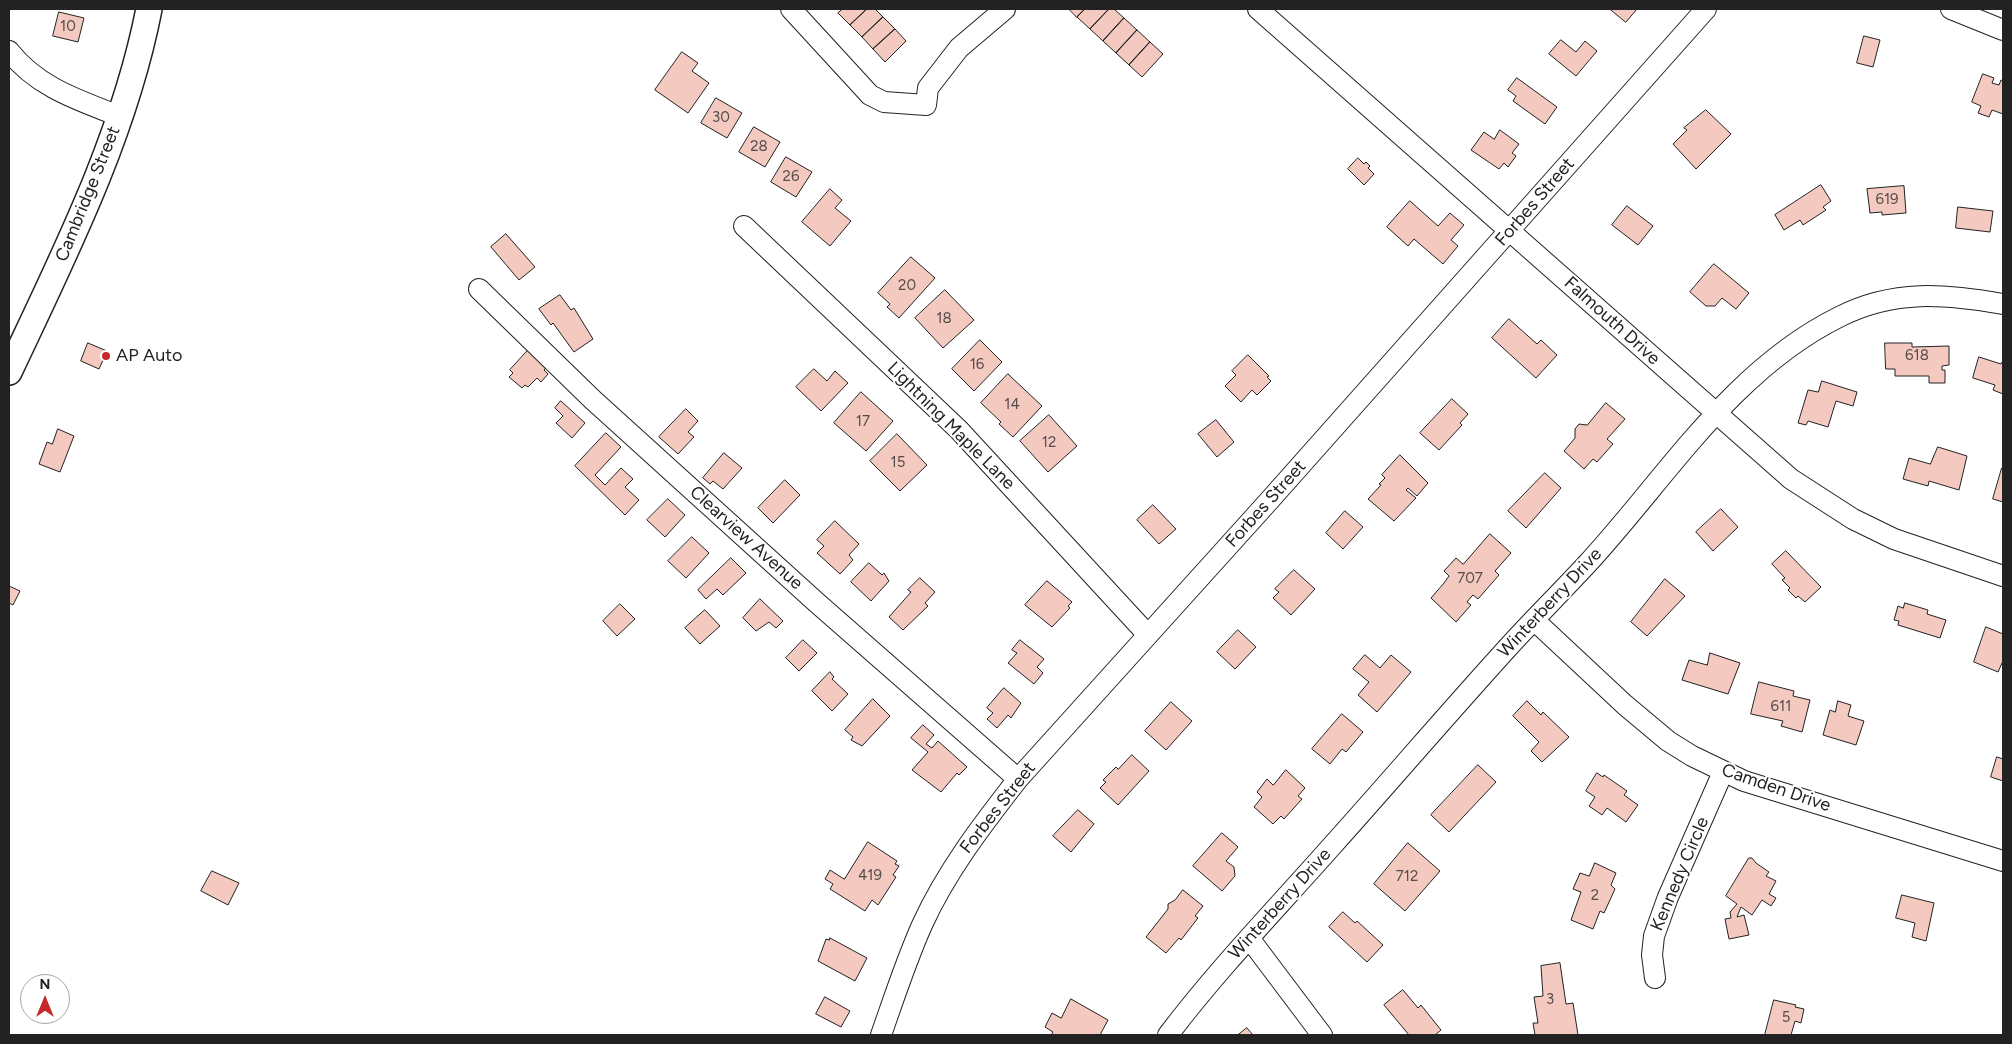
<!DOCTYPE html>
<html>
<head>
<meta charset="utf-8">
<style>
	body { margin:0 }
	#map { position:relative; width:2012px; height:1044px; overflow:hidden; background:#fff; font-family:Figtree,sans-serif }
	canvas { display:block }
	.frame { position:absolute; inset:0; border:10px solid #222; pointer-events:none }
	.north { position:absolute; left:20px; top:974px; width:50px; height:50px; box-sizing:border-box; background:#fff; border:1px solid #a7a7a7; border-radius:50%; rotate:0deg; font-size:14px; font-weight:700; line-height:20px; text-align:center; color:#222 }
	.north::after { content:''; display:block; margin:auto; width:18px; height:22px; background:#c62828; clip-path:polygon(50% 0,100% 100%,50% 72%,0 100%) }
</style>
</head>
<body>
<div id="map">
<canvas width="2012" height="1044"></canvas>
<div class="frame"></div>
<div class="north">N</div>
</div>
<script>
const g = document.querySelector('canvas').getContext('2d');
g.lineJoin = 'round';
function fillPath(path, color) {
  g.fillStyle = color;
  g.fill(path, 'evenodd');
}
function stroke(path, color, width, dash) {
  g.strokeStyle = color;
  g.lineWidth = width;
  g.lineCap = dash ? 'butt' : 'round';
  g.setLineDash(dash || []);
  g.stroke(path);
}
function label(font, color, halo, rows, align = 'center') {
  g.font = font + ' Figtree,sans-serif';
  g.lineWidth = 4;
  g.setLineDash([]);
  g.textBaseline = 'middle';
  g.strokeStyle = halo;
  g.fillStyle = color;
  for (const [text, x, y, turn = 0] of rows) {
    g.save();
    g.translate(x, y);
    g.rotate((+turn || 0) * Math.PI / 180);
    g.textAlign = isNaN(turn) ? turn : align;
    if (halo) g.strokeText(text, 0, 0);
    g.fillText(text, 0, 0);
    g.restore();
  }
}
const building = new Path2D(`
	M 843,9 L 867,9 L 850,25 L 838,13 Z
	M 867,9 L 875,9 L 883,17 L 862,37 L 850,25 Z
	M 1069,9 L 1085,9 L 1077,17 Z
	M 1085,9 L 1109,9 L 1090,29 L 1077,17 Z
	M 1109,9 L 1114,9 L 1124,18 L 1103,41 L 1090,29 Z
	M 1610,9 L 1637,9 L 1626,22 Z
	M 59,12 L 84,18 L 78,42 L 53,36 Z
	M 883,17 L 895,29 L 873,49 L 862,37 Z
	M 1124,18 L 1137,30 L 1116,53 L 1103,41 Z
	M 895,29 L 906,41 L 885,62 L 873,49 Z
	M 1137,30 L 1150,42 L 1129,65 L 1116,53 Z
	M 1864,36 L 1880,40 L 1873,67 L 1857,63 Z
	M 1561,40 L 1576,52 L 1585,41 L 1597,51 L 1576,76 L 1549,54 Z
	M 1150,42 L 1163,54 L 1142,77 L 1129,65 Z
	M 682,52 L 698,63 L 692,71 L 709,83 L 688,113 L 655,90 Z
	M 1983,74 L 1994,78 L 1992,83 L 1999,85 L 2001,80 L 2003,81 L 2003,114 L 1992,110 L 1989,117 L 1978,113 L 1981,106 L 1972,102 Z
	M 1517,78 L 1557,107 L 1545,124 L 1513,101 L 1516,96 L 1508,90 Z
	M 716,98 L 742,113 L 727,138 L 701,123 Z
	M 1706,110 L 1731,134 L 1696,169 L 1673,144 L 1687,130 L 1684,128 Z
	M 754,127 L 780,142 L 765,167 L 739,152 Z
	M 1500,130 L 1519,144 L 1512,153 L 1516,156 L 1508,167 L 1504,163 L 1499,169 L 1471,150 L 1484,132 L 1494,139 Z
	M 786,157 L 812,172 L 796,197 L 771,182 Z
	M 1358,158 L 1364,164 L 1366,162 L 1370,166 L 1368,168 L 1374,174 L 1364,185 L 1348,169 Z
	M 1821,185 L 1831,201 L 1823,207 L 1826,210 L 1803,225 L 1800,220 L 1784,230 L 1775,215 Z
	M 1904,186 L 1906,213 L 1882,215 L 1882,212 L 1870,213 L 1867,189 Z
	M 830,189 L 842,200 L 835,208 L 851,221 L 830,246 L 802,222 Z
	M 1410,201 L 1438,226 L 1450,213 L 1464,225 L 1451,240 L 1458,246 L 1443,264 L 1414,239 L 1408,246 L 1387,227 Z
	M 1627,206 L 1653,226 L 1638,245 L 1612,225 Z
	M 1958,207 L 1993,211 L 1990,232 L 1956,228 Z
	M 506,234 L 535,267 L 519,280 L 491,247 Z
	M 911,257 L 935,278 L 899,318 L 887,307 L 890,304 L 878,293 Z
	M 1714,264 L 1749,293 L 1736,309 L 1722,298 L 1715,306 L 1706,306 L 1690,292 Z
	M 945,290 L 974,320 L 943,348 L 915,318 Z
	M 560,295 L 571,310 L 574,308 L 593,339 L 574,352 L 553,323 L 551,325 L 539,309 Z
	M 1509,319 L 1537,344 L 1541,340 L 1557,355 L 1536,378 L 1492,338 Z
	M 980,340 L 1002,362 L 974,391 L 952,369 Z
	M 88,343 L 107,351 L 99,369 L 81,361 Z
	M 1885,343 L 1912,343 L 1912,347 L 1949,346 L 1949,365 L 1942,366 L 1942,370 L 1945,370 L 1945,383 L 1929,383 L 1929,376 L 1895,376 L 1895,369 L 1886,369 Z
	M 531,347 L 549,364 L 544,370 L 548,374 L 541,382 L 537,378 L 528,387 L 525,385 L 522,388 L 509,377 L 513,373 L 510,370 Z
	M 1248,355 L 1269,376 L 1267,377 L 1271,381 L 1257,395 L 1252,390 L 1241,402 L 1225,386 L 1236,375 L 1232,371 Z
	M 1979,357 L 2001,364 L 2003,361 L 2003,394 L 1993,390 L 1995,385 L 1973,378 Z
	M 814,369 L 827,381 L 835,371 L 848,383 L 821,411 L 796,387 Z
	M 1008,374 L 1042,406 L 1013,437 L 999,424 L 1001,422 L 981,403 Z
	M 1822,381 L 1857,392 L 1853,406 L 1836,401 L 1828,427 L 1808,421 L 1806,425 L 1798,423 L 1808,390 L 1818,392 Z
	M 861,392 L 893,421 L 866,451 L 834,423 Z
	M 1452,399 L 1468,414 L 1460,423 L 1462,425 L 1439,450 L 1420,433 Z
	M 561,401 L 585,423 L 572,438 L 556,423 L 563,416 L 555,408 Z
	M 1606,403 L 1625,419 L 1607,439 L 1613,444 L 1597,462 L 1593,459 L 1584,469 L 1564,451 L 1575,438 L 1575,429 L 1579,424 L 1587,425 Z
	M 686,409 L 698,421 L 688,432 L 694,437 L 678,454 L 659,437 Z
	M 1049,415 L 1077,446 L 1048,472 L 1020,441 Z
	M 1216,420 L 1234,442 L 1217,457 L 1198,434 Z
	M 58,429 L 74,436 L 60,472 L 39,464 L 47,442 L 52,444 Z
	M 606,433 L 621,447 L 595,475 L 605,485 L 621,468 L 633,479 L 625,487 L 639,500 L 625,515 L 575,466 Z
	M 897,434 L 927,465 L 900,491 L 870,461 Z
	M 1938,447 L 1967,456 L 1959,490 L 1929,481 L 1928,486 L 1903,479 L 1909,458 L 1930,464 Z
	M 724,453 L 742,468 L 723,489 L 713,481 L 710,484 L 703,478 Z
	M 1400,455 L 1428,483 L 1417,496 L 1408,488 L 1406,490 L 1416,498 L 1394,521 L 1368,499 L 1381,485 L 1379,484 L 1385,478 L 1382,475 Z
	M 2002,468 L 2003,468 L 2003,502 L 1993,499 Z
	M 1545,473 L 1561,488 L 1526,528 L 1508,511 Z
	M 785,480 L 800,495 L 773,523 L 758,508 Z
	M 668,499 L 685,515 L 665,537 L 647,520 Z
	M 1153,505 L 1176,529 L 1159,544 L 1137,520 Z
	M 1721,509 L 1738,527 L 1713,551 L 1696,532 Z
	M 1345,511 L 1363,527 L 1343,549 L 1326,533 Z
	M 835,521 L 859,544 L 849,555 L 853,560 L 840,574 L 817,553 L 824,546 L 817,540 Z
	M 1490,534 L 1511,553 L 1495,571 L 1499,575 L 1478,599 L 1473,595 L 1471,597 L 1467,602 L 1471,605 L 1456,622 L 1431,598 L 1444,583 L 1449,576 L 1444,571 L 1456,558 L 1463,564 Z
	M 692,537 L 709,553 L 686,578 L 668,561 Z
	M 1786,551 L 1821,587 L 1805,602 L 1798,596 L 1796,598 L 1788,590 L 1790,588 L 1782,580 L 1785,578 L 1772,564 Z
	M 731,558 L 746,573 L 723,595 L 717,589 L 706,599 L 698,590 Z
	M 869,563 L 882,575 L 884,573 L 889,581 L 871,601 L 851,582 Z
	M 1294,570 L 1315,589 L 1291,615 L 1273,598 L 1279,592 L 1275,589 Z
	M 920,578 L 935,592 L 925,603 L 928,606 L 903,630 L 889,617 L 911,592 L 908,590 Z
	M 1665,579 L 1685,596 L 1647,636 L 1631,622 Z
	M 1047,581 L 1072,602 L 1068,606 L 1070,608 L 1052,627 L 1025,605 Z
	M 9,586 L 20,591 L 13,605 L 9,603 Z
	M 760,599 L 783,621 L 776,628 L 769,622 L 756,631 L 743,618 Z
	M 1905,603 L 1928,610 L 1927,614 L 1946,620 L 1940,638 L 1898,625 L 1899,621 L 1894,620 L 1898,606 L 1903,608 Z
	M 620,604 L 635,619 L 617,636 L 603,621 Z
	M 705,610 L 720,626 L 700,644 L 685,628 Z
	M 1986,627 L 2003,634 L 2003,661 L 1998,672 L 1974,662 Z
	M 1238,630 L 1256,647 L 1235,669 L 1217,652 Z
	M 803,640 L 817,653 L 799,671 L 786,658 Z
	M 1020,640 L 1044,659 L 1037,667 L 1043,673 L 1034,684 L 1008,663 L 1017,653 L 1012,650 Z
	M 1710,653 L 1740,663 L 1728,694 L 1682,680 L 1689,660 L 1707,665 Z
	M 1365,655 L 1380,668 L 1391,655 L 1411,672 L 1377,712 L 1358,695 L 1369,682 L 1353,669 Z
	M 830,672 L 834,677 L 832,679 L 848,694 L 832,711 L 812,691 Z
	M 1759,682 L 1794,691 L 1793,696 L 1810,700 L 1802,732 L 1781,726 L 1783,721 L 1751,714 Z
	M 1004,688 L 1021,703 L 1011,718 L 1008,715 L 997,728 L 987,719 L 993,713 L 987,708 Z
	M 873,699 L 890,716 L 862,746 L 851,740 L 853,737 L 845,730 Z
	M 1527,701 L 1541,715 L 1543,712 L 1569,737 L 1542,762 L 1531,751 L 1539,742 L 1513,716 Z
	M 1838,701 L 1851,705 L 1848,716 L 1864,721 L 1856,745 L 1823,735 L 1830,710 L 1835,712 Z
	M 1171,702 L 1192,721 L 1166,750 L 1145,731 Z
	M 1342,714 L 1363,732 L 1346,752 L 1342,749 L 1330,764 L 1312,749 Z
	M 923,725 L 934,735 L 926,744 L 932,748 L 938,741 L 967,767 L 959,775 L 957,773 L 941,792 L 912,770 L 928,752 L 911,738 Z
	M 1132,755 L 1149,771 L 1118,805 L 1100,788 L 1106,782 L 1103,780 L 1116,767 L 1118,769 Z
	M 1997,757 L 2003,759 L 2003,781 L 1991,777 Z
	M 1478,765 L 1496,782 L 1449,832 L 1431,815 Z
	M 1286,770 L 1305,788 L 1298,796 L 1302,799 L 1284,819 L 1281,816 L 1273,824 L 1254,807 L 1262,797 L 1257,792 L 1267,779 L 1273,785 Z
	M 1597,773 L 1603,777 L 1604,775 L 1627,791 L 1624,795 L 1638,805 L 1626,822 L 1607,808 L 1602,815 L 1589,806 L 1595,797 L 1586,791 Z
	M 1078,810 L 1094,824 L 1071,852 L 1053,836 Z
	M 1222,833 L 1238,847 L 1226,861 L 1234,867 L 1235,876 L 1222,891 L 1193,866 Z
	M 868,842 L 897,861 L 895,864 L 899,866 L 893,875 L 896,877 L 878,905 L 872,900 L 865,911 L 830,889 L 833,884 L 825,879 L 830,870 L 844,879 Z
	M 1408,843 L 1440,871 L 1405,911 L 1374,884 Z
	M 1749,858 L 1752,858 L 1756,863 L 1769,872 L 1766,876 L 1776,881 L 1769,894 L 1776,898 L 1771,906 L 1762,900 L 1752,915 L 1741,907 L 1737,917 L 1744,915 L 1749,935 L 1729,939 L 1725,919 L 1731,918 L 1730,912 L 1737,904 L 1726,896 Z
	M 1595,863 L 1616,873 L 1611,885 L 1615,889 L 1604,913 L 1600,911 L 1593,929 L 1571,920 L 1581,892 L 1573,889 L 1580,873 L 1589,876 Z
	M 212,871 L 239,883 L 228,905 L 201,891 Z
	M 1183,890 L 1203,906 L 1195,916 L 1198,918 L 1181,940 L 1179,938 L 1166,953 L 1146,937 L 1168,909 L 1168,904 L 1175,900 Z
	M 1902,895 L 1934,903 L 1926,941 L 1912,937 L 1915,923 L 1896,918 Z
	M 1343,912 L 1355,923 L 1357,921 L 1383,945 L 1367,962 L 1329,927 Z
	M 830,938 L 867,958 L 855,981 L 818,961 L 826,939 L 829,940 Z
	M 1560,963 L 1566,1004 L 1573,1003 L 1578,1035 L 1535,1035 L 1533,1023 L 1538,1023 L 1534,997 L 1543,996 L 1541,966 Z
	M 1403,990 L 1418,1008 L 1421,1005 L 1441,1030 L 1435,1035 L 1409,1035 L 1384,1005 Z
	M 825,997 L 850,1011 L 841,1027 L 816,1014 Z
	M 1071,999 L 1108,1020 L 1100,1035 L 1051,1035 L 1053,1032 L 1045,1027 L 1052,1013 L 1061,1018 Z
	M 1774,1000 L 1796,1005 L 1795,1007 L 1804,1009 L 1801,1023 L 1795,1021 L 1791,1035 L 1765,1035 Z
	M 1247,1028 L 1253,1035 L 1238,1035 Z`);
const minor = new Path2D(`
	M 791,9 L 870,95 L 884,102 L 926,105 L 928,88 L 959,48 L 1005,9
	M 1258,9 L 1791,479 L 1853,519 L 1894,539 L 2003,576
	M 1951,9 L 2003,30
	M 9,51 C 37,87 78,100 119,116
	M 744,226 L 959,430 L 1148,635
	M 479,289 L 592,399 L 816,602 L 1018,779
	M 1534,620 L 1625,705 L 1668,741 L 1692,756 L 1744,781 L 2003,861
	M 1249,938 L 1322,1035
	M 1655,978 L 1652,955 L 1654,936 L 1668,897 L 1723,772
	M 881,1035 C 894,998 906,961 922,925 C 946,872 982,825 1018,779 L 1268,502 L 1706,9
	M 1168,1035 C 1218,969 1276,909 1331,847 C 1392,779 1451,710 1512,643 C 1537,616 1563,590 1588,563 C 1667,477 1732,370 1839,317 C 1894,289 1945,294 2003,304`);
const major = new Path2D(`
	M 9,372 C 64,255 124,137 149,9`);
const markers = [
	[106,356,5,"#c62828"]
];
const numberNames = [
	["10",68,27],
	["30",721,118],
	["28",759,147],
	["26",791,177],
	["619",1887,200],
	["20",907,286],
	["18",944,319],
	["618",1917,356],
	["16",977,365],
	["14",1012,405],
	["17",863,422],
	["12",1049,443],
	["15",898,463],
	["707",1470,579],
	["611",1781,707],
	["419",870,876],
	["712",1407,877],
	["2",1595,896],
	["3",1550,1000],
	["5",1786,1018]
];
const streetNames = [
	["Cambridge Street",88,194,-68],
	["Forbes Street",1535,202,-49],
	["Falmouth Drive",1612,321,42],
	["Lightning Maple Lane",951,426,45],
	["Forbes Street",1266,504,-48],
	["Clearview Avenue",746,538,42],
	["Winterberry Drive",1550,603,-47],
	["Camden Drive",1776,788,19],
	["Forbes Street",998,808,-52],
	["Kennedy Circle",1680,874,-67],
	["Winterberry Drive",1280,904,-48]
];
const poiNames = [
	["AP Auto",116,356]
];
fillPath(building, '#f3c9c0');
stroke(building, '#222', 1);
stroke(minor, '#222', 22);
stroke(major, '#222', 28);
stroke(minor, '#fff', 20);
stroke(major, '#fff', 25);
for (const [x, y, r, color] of markers) {
  const dot = new Path2D();
  dot.arc(x, y, r, 0, 2 * Math.PI);
  g.fillStyle = color;
  g.fill(dot);
  stroke(dot, '#fff', 2);
}
label('15px', '#564c4a', null, numberNames);
label('18px', '#222', '#fff', streetNames);
label('18px', '#222', '#fff', poiNames, 'left');
</script>
</body>
</html>
